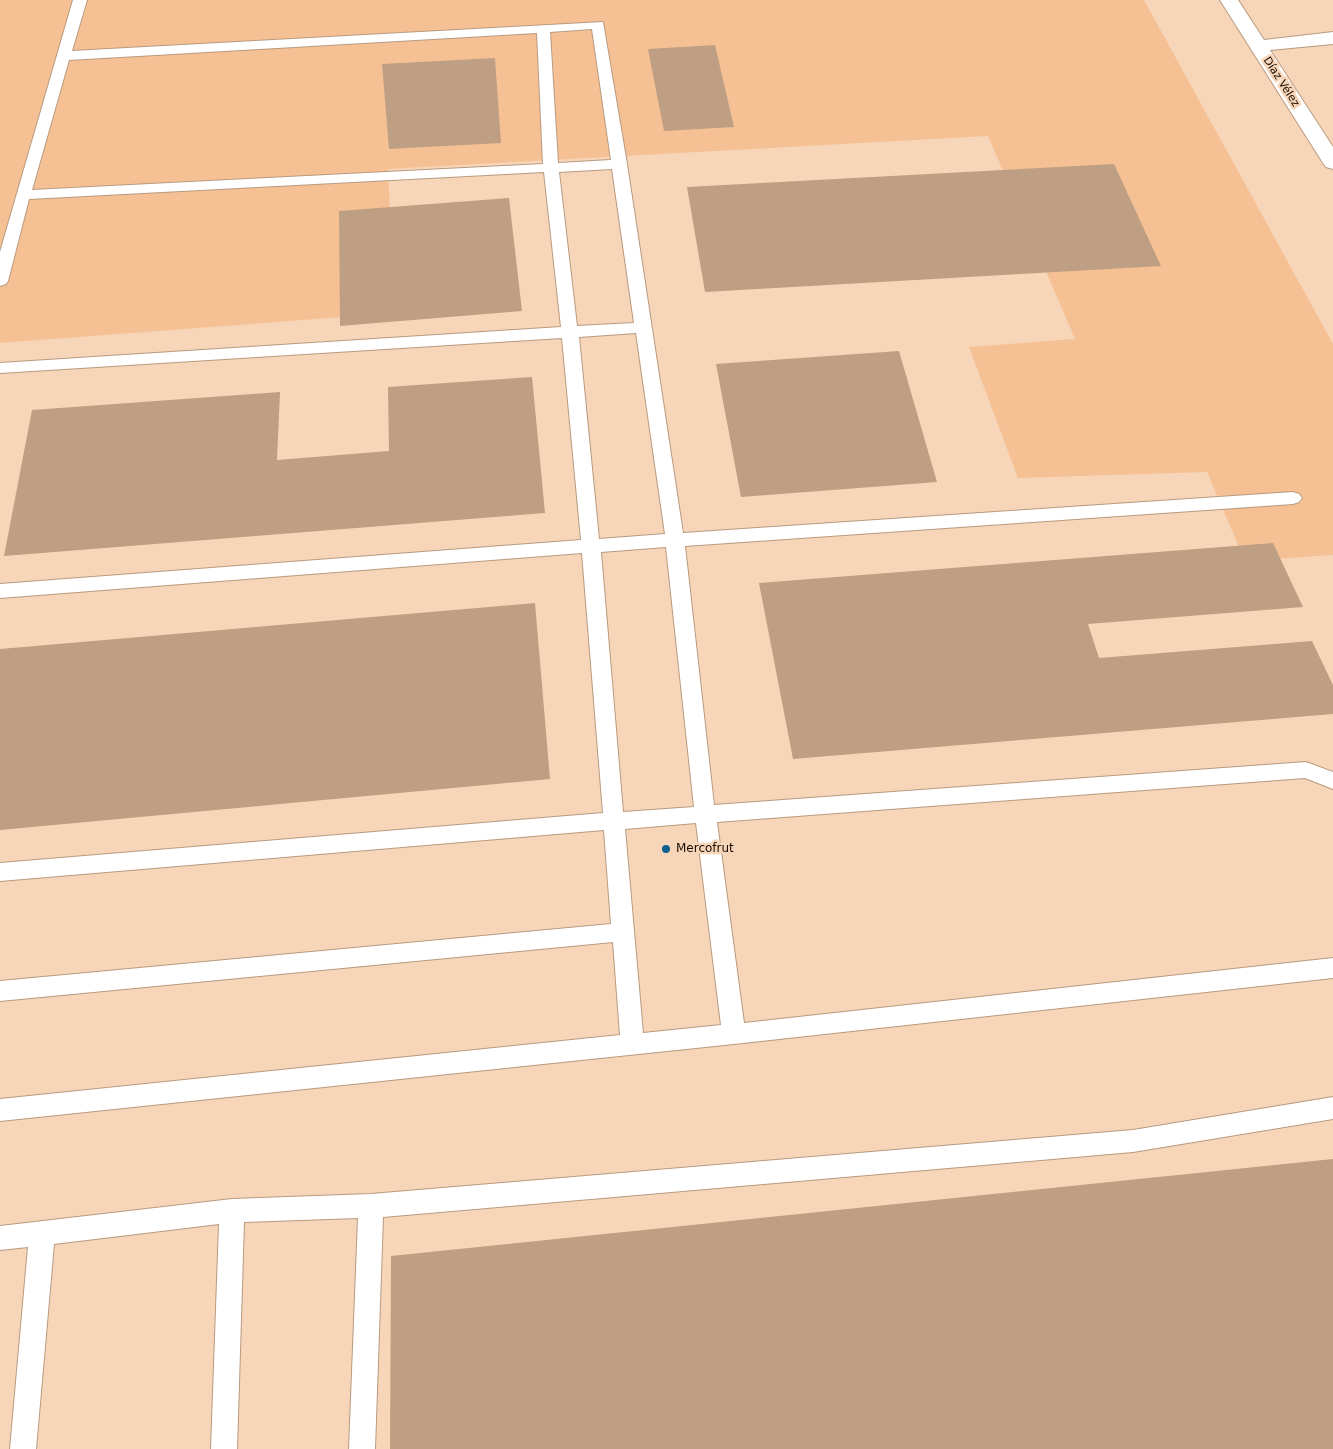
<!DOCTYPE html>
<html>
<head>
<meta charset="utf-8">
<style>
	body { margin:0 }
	canvas { display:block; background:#f7d5b8 }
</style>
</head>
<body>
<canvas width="1333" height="1449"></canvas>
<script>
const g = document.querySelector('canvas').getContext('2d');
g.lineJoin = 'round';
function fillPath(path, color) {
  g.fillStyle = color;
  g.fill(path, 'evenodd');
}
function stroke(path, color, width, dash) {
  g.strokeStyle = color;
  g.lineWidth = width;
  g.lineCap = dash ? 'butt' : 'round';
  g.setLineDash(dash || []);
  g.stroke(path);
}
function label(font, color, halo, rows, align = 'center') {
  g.font = font + ' "DejaVu Sans",sans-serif';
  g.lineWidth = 5;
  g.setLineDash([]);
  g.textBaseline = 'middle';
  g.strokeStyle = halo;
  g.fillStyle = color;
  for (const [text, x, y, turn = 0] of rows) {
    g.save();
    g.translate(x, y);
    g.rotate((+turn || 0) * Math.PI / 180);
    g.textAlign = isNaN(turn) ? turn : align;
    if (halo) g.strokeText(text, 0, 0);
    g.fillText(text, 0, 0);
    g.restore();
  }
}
const green = new Path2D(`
	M 0,0 L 1144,0 L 1333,344 L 1333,555 L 1245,561 L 1207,472 L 1018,478 L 969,347 L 1075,339 L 988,136 L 388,169 L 395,313 L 0,343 Z`);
const building = new Path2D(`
	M 715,45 L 734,127 L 664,131 L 648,49 Z
	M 495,58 L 501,143 L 389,149 L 382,64 Z
	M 1114,164 L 1161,266 L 705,292 L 687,187 Z
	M 509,198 L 522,311 L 340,326 L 339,211 Z
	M 899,351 L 937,482 L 741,497 L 716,364 Z
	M 532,377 L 545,513 L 4,556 L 32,410 L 280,392 L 277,460 L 389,451 L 388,387 Z
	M 1273,543 L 1303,607 L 1088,624 L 1099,658 L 1312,641 L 1333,685 L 1333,714 L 793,759 L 759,583 Z
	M 535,603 L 550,779 L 0,830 L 0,649 Z
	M 1333,1159 L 1333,1449 L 390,1449 L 391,1256 Z`);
const service = new Path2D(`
	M 73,0 L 87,0 L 72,51 L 603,22 L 627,164 L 683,533 L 1293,492 L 1299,494 L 1302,498 L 1299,502 L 1293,504 L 685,546 L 714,805 L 1306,762 L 1333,772 L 1333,789 L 1305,778 L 717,822 L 744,1023 L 1333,958 L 1333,978 L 734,1044 L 0,1121 L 0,1099 L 620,1035 L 613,942 L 0,1001 L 0,981 L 611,924 L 604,830 L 0,881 L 0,863 L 603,813 L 582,553 L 0,598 L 0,584 L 581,540 L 562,338 L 0,373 L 0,363 L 561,327 L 544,172 L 29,199 L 8,281 L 6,284 L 0,286 L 0,252 ZM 592,29 L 611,160 L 558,163 L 550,32 ZM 537,33 L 543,164 L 32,190 L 69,60 ZM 612,169 L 634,323 L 577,326 L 559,172 ZM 636,333 L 665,534 L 599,539 L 579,337 ZM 666,547 L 694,807 L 623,812 L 601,552 ZM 696,823 L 721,1025 L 643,1033 L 625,829 Z
	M 1333,1097 L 1333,1119 L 1133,1152 L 383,1217 L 375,1449 L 349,1449 L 358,1218 L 244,1222 L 237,1449 L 211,1449 L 219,1224 L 54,1244 L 36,1449 L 10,1449 L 28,1247 L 0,1250 L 0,1226 L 232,1199 L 371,1194 L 1133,1130 Z`);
const minor = new Path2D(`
	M 1220,0 L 1238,0 L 1264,40 L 1333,32 L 1333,44 L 1270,50 L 1333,147 L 1333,169 L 1326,167 L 1323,163 Z`);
const markers = [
	[666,849,5,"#0b6091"]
];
const farStreetnames = [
	["Díaz Vélez",1281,82,57]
];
const poiNames = [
	["Mercofrut",676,849]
];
fillPath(green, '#f5c194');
fillPath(building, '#be9f83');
stroke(service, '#b99a7f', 2);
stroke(minor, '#b99a7f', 2);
fillPath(service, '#fff');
fillPath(minor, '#fff');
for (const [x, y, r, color] of markers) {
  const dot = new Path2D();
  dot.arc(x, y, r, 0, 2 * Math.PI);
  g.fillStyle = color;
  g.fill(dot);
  stroke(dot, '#f7d5b8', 2);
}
label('11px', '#180d04', '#f7d5b8', farStreetnames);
label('12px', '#180d04', '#f7d5b8', poiNames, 'left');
</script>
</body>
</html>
